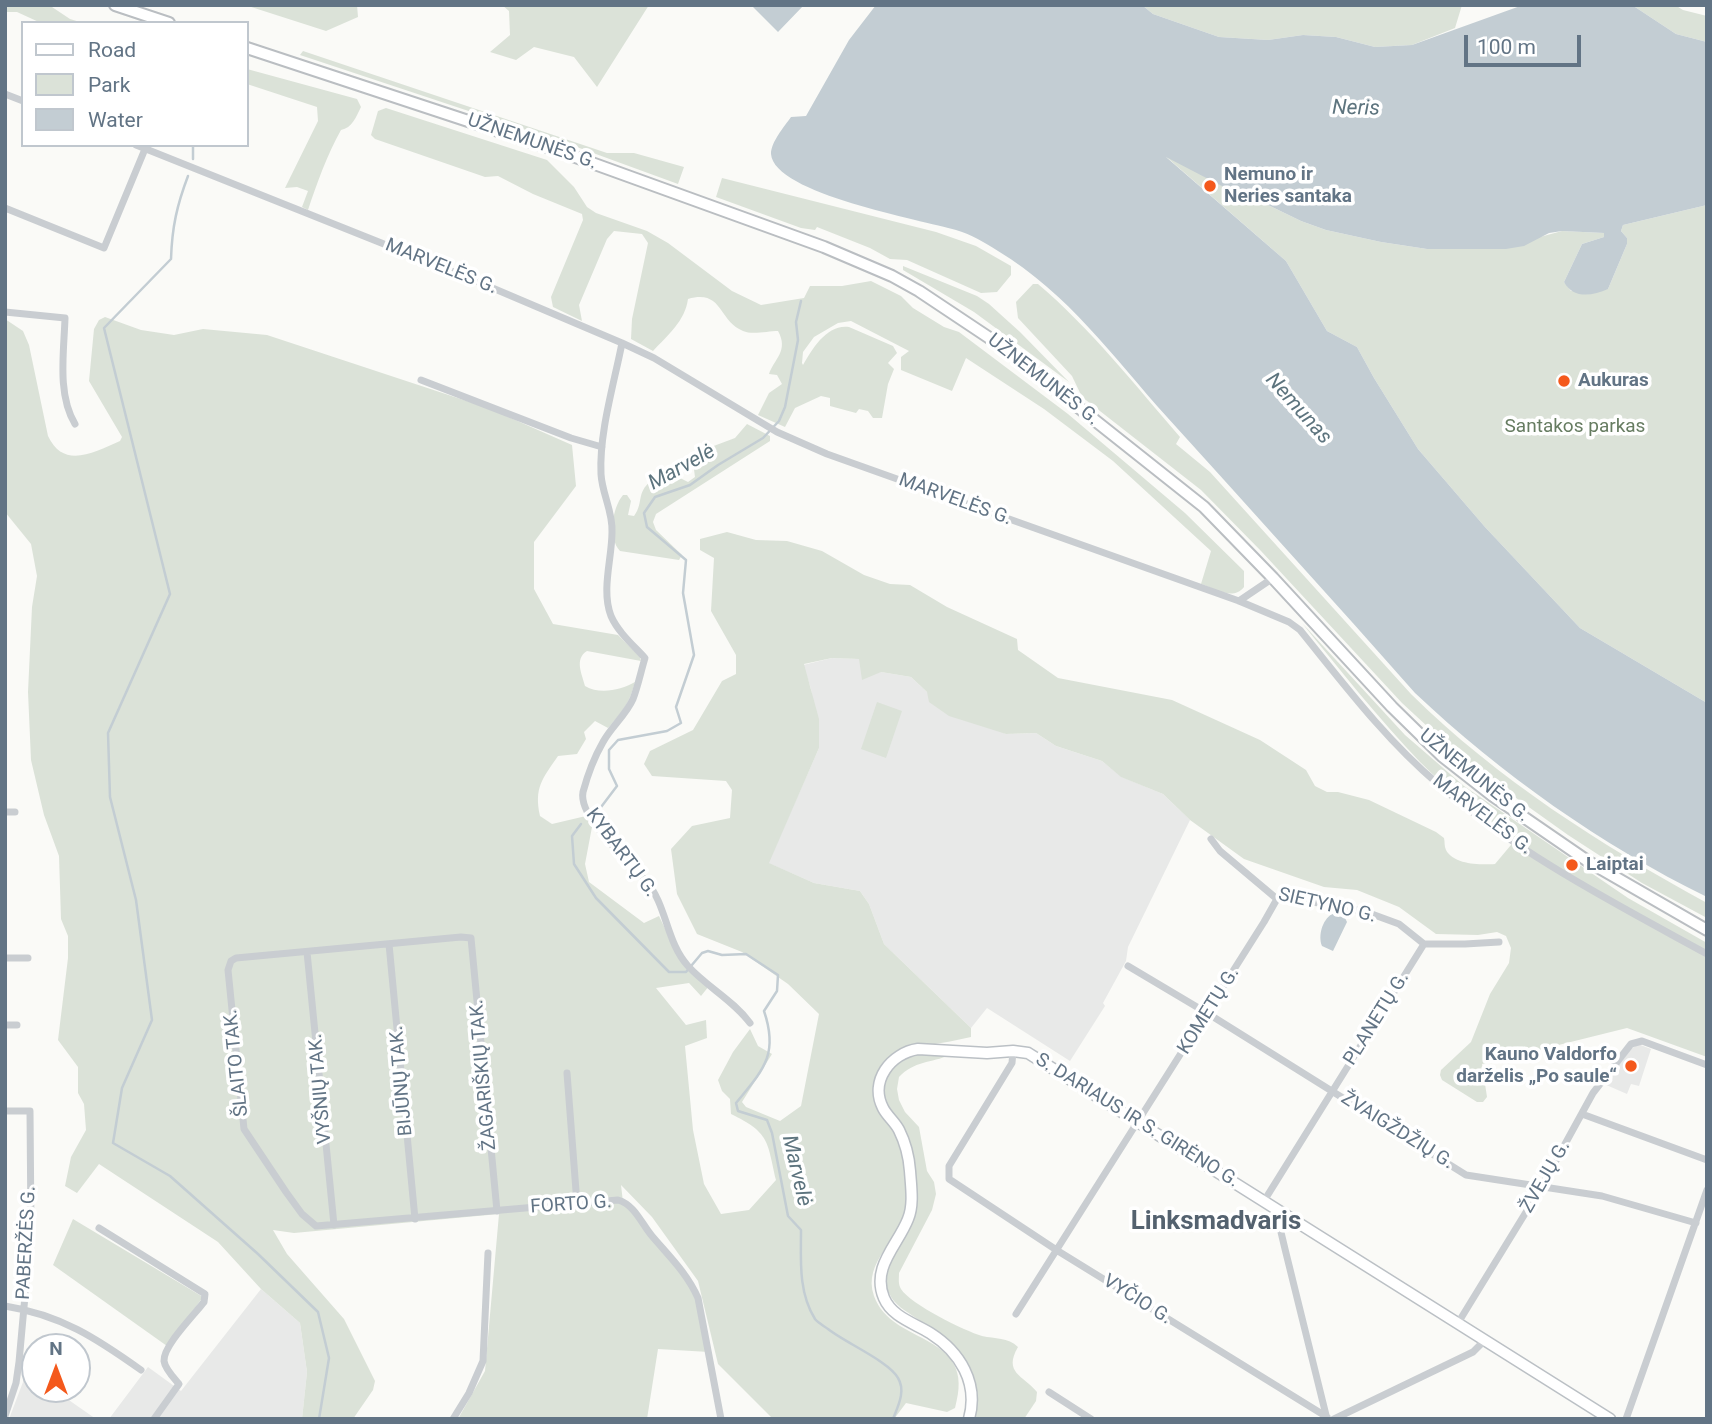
<!DOCTYPE html>
<html>
<head>
<meta charset="utf-8">
<style>
	body { margin:0 }
	#map { position:relative; width:1712px; height:1424px; overflow:hidden; background:#fafaf7; font-family:Roboto,sans-serif }
	canvas { display:block }
	.frame { position:absolute; inset:0; border:7px solid #627485; pointer-events:none }
	.legend { position:absolute; left:21px; top:21px; width:228px; height:126px; box-sizing:border-box; background:#fff; border:2px solid #c0c7ce; margin:0; padding:9px 12px; list-style:none; font-size:21px; color:#627485 }
	.legend li { display:flex; align-items:center; gap:14px; height:35px }
	.legend b { width:35px; border:2px solid #c0c7ce }
	.north { position:absolute; left:21px; top:1333px; width:70px; height:70px; box-sizing:border-box; background:#fff; border:2px solid #c0c7ce; border-radius:50%; rotate:0deg; font-size:19px; font-weight:700; line-height:28px; text-align:center; color:#627485 }
	.north::after { content:''; display:block; margin:auto; width:24px; height:32px; background:#f4591c; clip-path:polygon(50% 0,100% 100%,50% 72%,0 100%) }
	.scale { position:absolute; left:1464px; top:35px; width:117px; height:32px; box-sizing:border-box; border:4px solid #627485; border-top:0; padding-left:9px; font-size:21px; line-height:24px; white-space:nowrap; color:#627485; -webkit-text-stroke:5px #fff; paint-order:stroke }
</style>
</head>
<body>
<div id="map">
<canvas width="1712" height="1424"></canvas>
<div class="frame"></div>
<ul class="legend">
<li><b style="height:9px;background:#fff"></b>Road</li>
<li><b style="height:19px;background:#dbe2d8"></b>Park</li>
<li><b style="height:19px;background:#c3cdd3"></b>Water</li>
</ul>
<div class="north">N</div>
<div class="scale">100 m</div>
</div>
<script>
const g = document.querySelector('canvas').getContext('2d');
g.lineJoin = 'round';
function fillPath(path, color) {
  g.fillStyle = color;
  g.fill(path, 'evenodd');
}
function stroke(path, color, width, dash) {
  g.strokeStyle = color;
  g.lineWidth = width;
  g.lineCap = dash ? 'butt' : 'round';
  g.setLineDash(dash || []);
  g.stroke(path);
}
function label(font, color, halo, rows, align = 'center') {
  g.font = font + ' Roboto,sans-serif';
  g.lineWidth = 7;
  g.setLineDash([]);
  g.textBaseline = 'middle';
  g.strokeStyle = halo;
  g.fillStyle = color;
  for (const [text, x, y, turn = 0] of rows) {
    g.save();
    g.translate(x, y);
    g.rotate((+turn || 0) * Math.PI / 180);
    g.textAlign = isNaN(turn) ? turn : align;
    if (halo) g.strokeText(text, 0, 0);
    g.fillText(text, 0, 0);
    g.restore();
  }
}
const built = new Path2D(`
	M 832,658 L 859,659 L 881,672 L 911,677 L 927,692 L 1006,734 L 1036,733 L 1056,746 L 1102,761 L 1122,777 L 1163,794 L 1190,820 L 1128,947 L 1126,961 L 1103,1003 L 1105,1006 L 1070,1061 L 987,1008 L 971,1028 L 884,944 L 869,904 L 860,891 L 814,883 L 768,863 L 819,748 L 811,689 L 803,665 Z
	M 1638,1044 L 1651,1049 L 1639,1086 L 1631,1084 L 1627,1094 L 1604,1084 L 1631,1049 Z
	M 261,1289 L 300,1323 L 307,1372 L 302,1419 L 109,1419 L 148,1367 L 181,1391 Z
	M 24,1371 L 35,1377 L 35,1389 L 53,1389 L 96,1419 L 9,1419 L 23,1382 Z`);
const green = new Path2D(`
	M 5,5 L 49,5 L 70,19 L 83,23 L 41,23 L 17,12 L 5,12 Z
	M 245,5 L 357,5 L 358,17 L 326,31 Z
	M 502,5 L 649,5 L 597,87 L 574,57 L 534,47 L 516,60 L 490,52 L 510,35 L 509,11 Z
	M 1142,5 L 1462,5 L 1455,28 L 1412,45 L 1375,47 L 1336,37 L 1303,35 L 1268,40 L 1219,37 L 1153,14 Z
	M 1632,5 L 1675,5 L 1683,10 L 1707,16 L 1707,42 L 1676,34 Z
	M 303,51 L 607,153 L 634,153 L 684,167 L 678,184 L 574,146 L 300,55 Z
	M 247,69 L 357,99 L 361,107 C 356,117 352,128 341,130 C 327,155 317,183 308,210 L 302,207 L 308,191 L 297,187 L 285,188 L 318,121 L 317,107 L 247,84 Z
	M 386,108 L 547,160 L 574,187 L 587,207 L 596,213 L 647,231 L 668,243 L 732,291 L 761,305 L 804,298 L 810,286 L 842,286 L 871,281 L 901,296 L 913,308 L 944,327 L 959,332 L 1068,414 L 1185,513 L 1244,571 L 1244,587 C 1233,601 1216,589 1201,584 L 1211,551 L 1113,461 L 1044,409 L 966,358 L 952,391 L 901,370 L 901,357 L 909,351 L 851,321 L 838,323 L 814,337 L 803,352 L 802,363 L 803,365 C 813,348 827,324 849,327 L 893,346 L 897,353 L 888,363 L 894,369 L 888,384 L 882,418 L 873,418 L 868,411 L 859,409 L 856,413 L 830,406 L 830,398 L 821,396 L 795,408 L 785,427 L 758,415 L 769,393 L 782,384 L 777,375 L 769,374 C 774,359 789,351 778,331 C 768,331 752,335 743,331 C 718,321 723,289 688,299 C 685,321 668,335 653,351 L 631,339 L 632,319 L 648,243 L 642,234 L 614,231 L 607,239 L 579,305 L 582,321 L 553,307 L 551,297 L 583,220 L 582,214 L 533,194 L 498,176 L 485,177 L 375,139 L 371,135 L 378,111 Z
	M 1163,154 L 1241,196 L 1266,204 L 1301,221 L 1326,230 L 1381,242 L 1427,249 L 1540,237 L 1562,231 L 1604,233 L 1604,237 L 1582,244 L 1564,282 L 1571,291 L 1608,289 L 1627,244 L 1627,238 L 1621,231 L 1623,225 L 1707,205 L 1707,703 L 1580,628 L 1485,527 L 1418,449 L 1374,378 L 1357,347 L 1327,331 L 1286,261 Z
	M 722,178 L 936,232 L 976,246 L 1011,266 L 1011,275 L 997,292 L 981,293 L 907,260 L 890,259 L 870,248 L 817,227 L 815,230 L 801,228 L 716,197 Z
	M 903,266 L 977,296 L 989,304 L 1020,332 L 1069,382 L 974,312 L 903,270 Z
	M 1033,284 L 1038,284 C 1089,327 1136,386 1180,437 L 1176,444 L 1210,472 L 1411,694 C 1497,779 1601,845 1707,903 L 1707,918 L 1642,883 L 1568,835 L 1467,763 L 1402,703 L 1261,551 L 1201,490 L 1082,397 L 1072,376 L 1018,318 L 1016,302 Z
	M 105,317 L 141,330 L 174,335 L 203,329 L 267,335 L 488,408 L 572,445 L 576,486 L 534,542 L 534,589 L 553,624 L 618,635 L 640,657 L 641,661 L 587,651 C 574,659 582,674 585,686 C 600,695 621,690 635,682 C 630,702 622,713 608,728 L 595,721 L 584,732 L 586,739 L 577,754 L 558,756 C 542,779 534,788 540,816 L 552,824 L 586,816 L 592,827 L 585,864 L 589,882 L 644,923 L 659,916 L 680,959 L 709,986 L 701,996 L 689,983 L 656,988 L 686,1025 L 706,1020 L 707,1038 L 685,1046 L 693,1130 L 704,1184 L 721,1214 L 749,1210 L 776,1180 C 767,1141 770,1133 731,1114 L 730,1099 L 722,1091 L 718,1080 L 733,1052 L 750,1029 L 758,1046 L 772,1054 L 742,1102 L 746,1107 L 780,1121 L 801,1106 L 819,1014 L 788,984 L 742,952 L 697,934 L 677,894 L 671,849 L 692,826 L 730,818 L 732,790 L 726,781 L 652,776 L 644,764 L 650,751 L 693,730 L 722,681 L 736,674 L 736,655 L 711,611 L 714,558 L 700,550 L 700,539 L 727,532 L 756,540 L 787,541 L 822,551 L 864,575 L 890,584 L 910,585 L 947,607 L 1017,639 L 1018,650 L 1058,678 L 1172,700 L 1260,740 L 1306,770 L 1315,786 L 1327,792 L 1338,792 L 1369,800 L 1436,832 L 1444,838 C 1445,842 1444,846 1446,850 C 1454,865 1481,865 1495,864 L 1516,839 C 1483,815 1449,791 1420,762 C 1378,718 1340,670 1302,623 L 1405,735 L 1464,786 L 1628,898 L 1707,943 L 1707,1057 L 1627,1028 L 1482,1064 L 1487,1097 L 1483,1102 L 1477,1102 L 1442,1080 L 1440,1075 L 1441,1070 L 1471,1042 L 1490,994 L 1509,963 L 1511,948 L 1506,936 L 1497,932 L 1478,935 L 1436,934 L 1399,907 L 1357,890 L 1324,887 L 1244,859 L 1190,820 L 1163,794 L 1121,777 L 1102,761 L 1056,746 L 1036,733 L 1006,734 L 949,716 L 929,702 L 927,692 L 911,677 L 881,672 L 862,680 L 859,659 L 832,658 L 804,664 L 819,719 L 819,748 L 769,863 L 814,883 L 860,891 L 869,904 L 884,944 L 971,1028 L 971,1037 C 957,1040 943,1043 929,1045 C 923,1045 915,1045 908,1046 C 887,1052 867,1085 877,1106 C 882,1118 895,1128 900,1141 C 907,1159 911,1190 907,1209 C 901,1240 862,1261 874,1296 C 892,1347 978,1331 955,1408 L 947,1412 L 906,1403 L 894,1419 L 773,1419 L 718,1364 L 698,1281 L 652,1217 L 621,1185 L 623,1202 L 691,1283 L 709,1352 L 658,1349 L 647,1419 L 458,1419 L 485,1371 L 499,1214 L 294,1233 L 273,1230 L 287,1254 L 344,1319 L 375,1381 L 373,1390 L 353,1419 L 302,1419 L 307,1372 L 300,1323 L 261,1289 L 218,1242 L 99,1164 L 77,1193 L 65,1186 L 71,1157 L 86,1130 L 84,1104 L 78,1093 L 78,1067 L 58,1040 L 68,958 L 68,936 L 61,919 L 59,856 L 44,815 L 31,760 L 28,692 L 32,607 L 37,576 L 31,544 L 5,512 L 5,319 L 23,331 L 29,345 L 48,436 C 64,470 94,452 120,441 L 122,437 L 89,381 L 94,329 L 99,320 Z
	M 747,424 L 770,436 L 770,441 L 656,514 L 653,522 L 656,530 L 682,555 L 679,560 L 620,551 C 608,538 612,508 623,495 L 627,495 L 631,501 L 628,515 L 634,516 C 645,501 634,492 656,477 L 674,479 L 680,478 L 688,482 L 695,477 L 693,462 L 711,447 L 735,438 Z
	M 877,702 L 902,711 L 886,758 L 861,749 Z
	M 917,1053 L 950,1055 C 931,1063 914,1061 899,1077 L 897,1089 L 899,1100 L 905,1112 L 919,1127 L 927,1171 L 934,1182 L 936,1194 L 932,1210 L 899,1273 C 899,1279 898,1284 901,1289 C 910,1304 965,1331 982,1336 C 995,1339 1008,1337 1018,1347 C 1003,1373 1023,1375 1037,1392 L 1036,1401 L 1024,1419 L 975,1419 C 987,1365 954,1346 916,1318 C 906,1311 894,1305 889,1293 C 878,1268 900,1246 910,1225 C 915,1213 910,1171 910,1156 C 910,1125 865,1101 891,1069 C 900,1059 905,1056 917,1053 Z
	M 73,1219 L 203,1297 L 167,1346 L 53,1265 Z`);
const water = new Path2D(`
	M 751,5 L 804,5 L 778,32 Z
	M 876,5 L 1142,5 L 1153,14 L 1219,37 L 1268,40 L 1303,35 L 1336,37 L 1375,47 L 1412,45 L 1523,5 L 1632,5 L 1676,34 L 1707,42 L 1707,205 L 1623,225 L 1621,231 L 1627,238 L 1627,244 L 1608,289 C 1592,296 1573,299 1564,282 L 1582,244 L 1604,237 L 1604,233 L 1562,231 L 1549,233 L 1524,246 L 1506,249 L 1427,249 L 1381,242 L 1326,230 L 1301,221 L 1266,204 L 1241,196 L 1166,157 L 1286,261 L 1327,331 L 1357,347 L 1374,378 L 1418,449 L 1485,527 L 1580,628 L 1707,703 L 1707,897 C 1601,845 1501,774 1415,693 C 1333,600 1250,509 1167,417 C 1113,357 1069,294 998,251 C 986,243 970,234 956,230 C 922,220 774,194 771,154 C 771,142 784,127 791,117 L 806,116 L 849,40 Z
	M 1332,914 L 1345,918 L 1347,922 L 1333,951 L 1322,946 C 1318,936 1322,920 1332,914 Z`);
const stream = new Path2D(`
	M 193,159 L 193,145
	M 188,176 C 177,205 172,227 171,259 L 104,328 L 170,594 L 108,733 L 110,797 L 136,900 L 152,1020 L 122,1088 L 113,1143 L 170,1176 L 258,1254 L 318,1312 L 329,1358 L 319,1419
	M 595,815 L 617,786 L 609,769 L 609,750 L 618,740 L 667,731 L 681,723 L 676,707 L 694,655 L 683,593 L 686,560 L 647,527 L 644,513 L 655,497 L 690,485 L 718,465 L 763,438 L 779,421 L 785,407 L 798,340 L 796,322 L 801,301
	M 581,824 L 572,836 L 574,864 L 596,898 L 669,972 L 686,972 L 702,953 L 708,951 L 722,955 L 746,954 L 778,975 L 777,991 L 764,1011 C 779,1055 763,1070 736,1103 L 738,1111 L 767,1120 L 772,1133 L 788,1216 L 801,1230 C 801,1259 798,1292 815,1319 C 818,1323 824,1326 828,1329 C 844,1342 890,1362 898,1378 C 906,1391 898,1406 893,1419`);
const street = new Path2D(`
	M 5,94 L 23,101
	M 136,145 L 469,278 L 622,343 L 654,358 L 777,432 L 827,454 L 1239,601 L 1289,622 L 1300,630 C 1343,683 1385,739 1438,784 C 1518,854 1614,903 1707,954
	M 5,208 L 104,248 L 145,149
	M 5,312 L 65,318 C 64,352 57,394 75,424
	M 622,343 C 614,384 599,433 601,474 C 602,494 613,511 612,532 C 612,559 601,590 611,616 C 618,632 633,645 645,658 C 641,671 638,686 633,699 C 626,715 611,727 603,742 C 595,756 587,777 583,792 C 578,818 629,861 646,881 C 667,905 666,942 688,966 C 707,987 733,1000 750,1023
	M 421,380 L 571,438 L 602,447
	M 1239,601 L 1273,578
	M 5,812 L 15,812
	M 1211,839 L 1220,851 L 1277,899 L 1331,904 L 1369,913 L 1399,924 L 1424,944 L 1465,944 L 1499,942
	M 389,944 L 415,1219
	M 307,952 L 334,1225
	M 5,958 L 28,958
	M 1128,966 L 1207,1013 L 1466,1175 L 1602,1196 L 1696,1223
	M 5,1025 L 17,1025
	M 1013,1051 L 1012,1063 L 949,1166 L 949,1179 L 1058,1251 L 1327,1417
	M 567,1073 L 577,1204
	M 5,1111 L 30,1111 L 31,1230 L 19,1362 L 16,1383 L 5,1416
	M 1582,1114 L 1707,1160
	M 1264,1201 L 1424,944
	M 497,1211 L 471,938 L 461,937 L 236,958 L 231,961 L 228,970 L 244,1129 L 286,1192 L 302,1214 L 316,1226 L 618,1200 C 635,1205 641,1223 652,1236 C 669,1256 687,1273 698,1298 L 721,1419
	M 1285,1214 L 1280,1228 L 1285,1249 L 1327,1419
	M 99,1228 L 205,1294 L 204,1302 C 194,1315 163,1346 164,1361 C 165,1369 174,1378 179,1384 L 154,1419
	M 5,1306 C 61,1315 96,1338 141,1370
	M 1016,1314 L 1264,922 L 1277,899
	M 1458,1323 L 1542,1186 L 1593,1093 L 1631,1044 L 1642,1041 L 1707,1065
	M 1049,1392 L 1091,1419
	M 453,1419 L 469,1393 L 483,1361 L 488,1253
	M 1334,1419 L 1473,1352 L 1485,1340
	M 1626,1419 L 1707,1190`);
const secondary = new Path2D(`
	M 969,1419 C 979,1383 960,1352 930,1333 C 914,1323 892,1317 884,1298 C 871,1267 898,1245 908,1219 C 914,1205 911,1186 910,1171 C 909,1157 905,1142 899,1130 C 895,1122 887,1116 883,1108 C 869,1081 891,1053 918,1049 L 987,1053 L 1013,1051 L 1028,1053 L 1610,1419`);
const primary = new Path2D(`
	M 115,5 L 169,23
	M 247,48 L 556,150 L 824,247 L 892,276 L 919,291 L 1000,345 L 1204,507 L 1273,578 L 1392,707 L 1442,756 L 1493,796 L 1589,862 L 1707,930`);
const markers = [
	[1210,186,7,"#f4591c"],
	[1564,381,7,"#f4591c"],
	[1572,865,7,"#f4591c"],
	[1631,1066,7,"#f4591c"]
];
const streetNames = [
	["UŽNEMUNĖS G.",532,142,19],
	["MARVELĖS G.",441,267,22],
	["UŽNEMUNĖS G.",1043,380,38],
	["MARVELĖS G.",955,500,20],
	["UŽNEMUNĖS G.",1474,776,39],
	["MARVELĖS G.",1482,815,37],
	["KYBARTŲ G.",621,853,53],
	["SIETYNO G.",1327,906,13],
	["KOMETŲ G.",1209,1011,-58],
	["PLANETŲ G.",1377,1019,-58],
	["ŠLAITO TAK.",237,1063,-96],
	["ŽAGARIŠKIŲ TAK.",484,1075,-95],
	["BIJŪNŲ TAK.",402,1081,-95],
	["VYŠNIŲ TAK.",321,1089,-95],
	["S. DARIAUS IR S. GIRĖNO G.",1137,1121,32],
	["ŽVAIGŽDŽIŲ G.",1397,1131,32],
	["ŽVEJŲ G.",1546,1177,-60],
	["FORTO G.",571,1205,-4],
	["PABERŽĖS G.",27,1243,-87],
	["VYČIO G.",1137,1300,32]
];
const poiNames = [
	["Nemuno ir",1224,175],
	["Neries santaka",1224,197],
	["Aukuras",1578,381],
	["Laiptai",1586,865],
	["Kauno Valdorfo",1617,1055,"right"],
	["darželis „Po saule“",1617,1077,"right"]
];
const parkNames = [
	["Santakos parkas",1575,427]
];
const waterNames = [
	["Neris",1356,109,1],
	["Nemunas",1298,409,48],
	["Marvelė",682,468,-29],
	["Marvelė",796,1171,77]
];
const districtNames = [
	["Linksmadvaris",1216,1222]
];
fillPath(built, '#e8e9e8');
fillPath(green, '#dbe2d8');
fillPath(water, '#c3cdd3');
stroke(stream, '#c3cdd3', 2.5);
stroke(secondary, '#bbc0c5', 13);
stroke(primary, '#babec2', 14);
stroke(street, '#c9cdd1', 7);
stroke(secondary, '#fff', 10);
stroke(primary, '#fff', 10);
for (const [x, y, r, color] of markers) {
  const dot = new Path2D();
  dot.arc(x, y, r, 0, 2 * Math.PI);
  g.fillStyle = color;
  g.fill(dot);
  stroke(dot, '#fff', 2.5);
}
label('19px', '#627485', '#fff', streetNames);
label('bold 19px', '#627485', '#fff', poiNames, 'left');
label('19px', '#667c61', '#fff', parkNames);
label('italic 21px', '#5d747e', '#fff', waterNames);
label('bold 26px', '#54626f', '#fff', districtNames);
</script>
</body>
</html>
